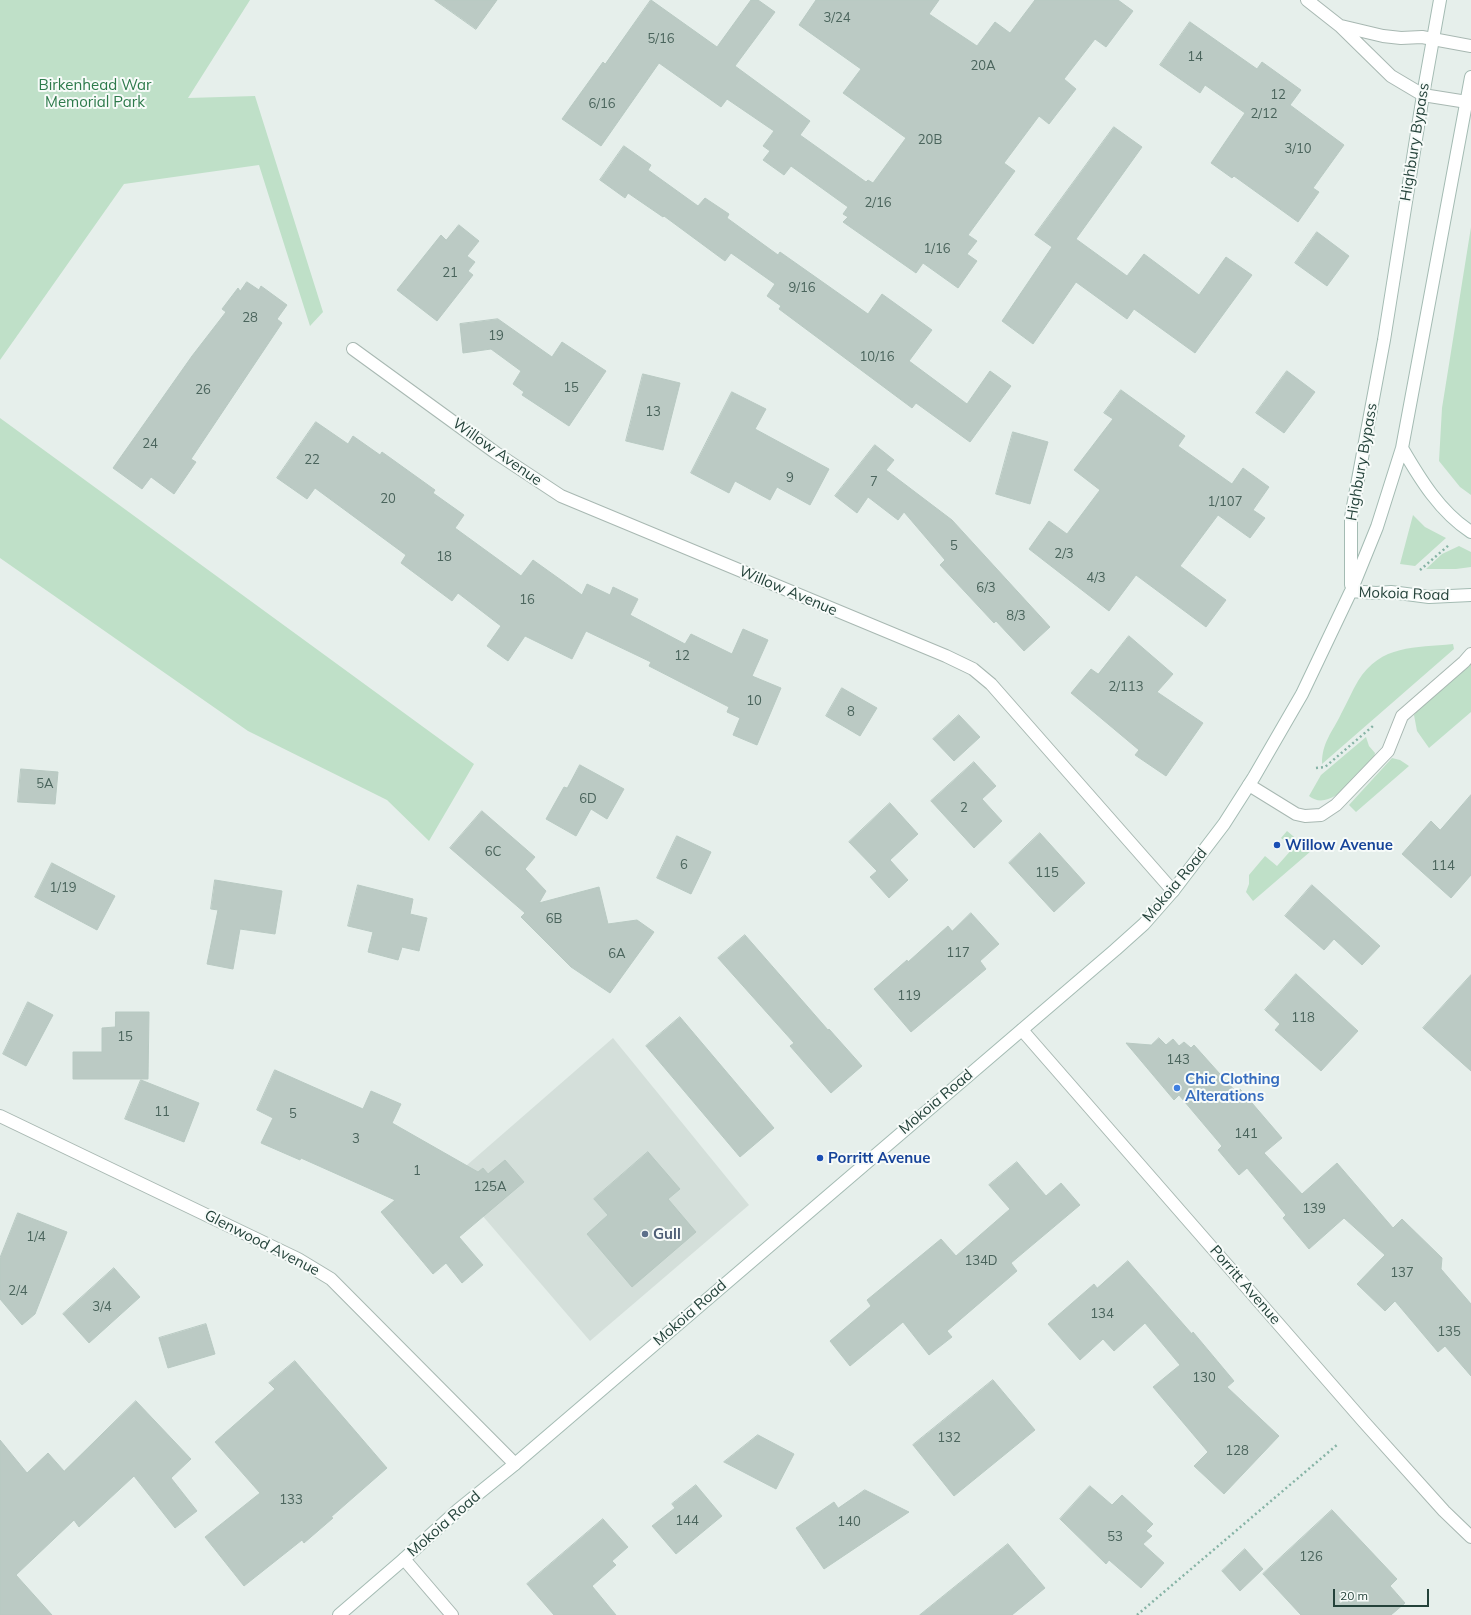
<!DOCTYPE html>
<html>
<head>
<meta charset="utf-8">
<style>
	body { margin:0 }
	#map { position:relative; width:1471px; height:1615px; overflow:hidden; background:#e6efeb; font-family:Mulish,sans-serif }
	canvas { display:block }
	.scale { position:absolute; left:1333px; top:1589px; width:96px; height:18px; box-sizing:border-box; border:2px solid #24423a; border-top:0; padding-left:5px; font-size:12px; line-height:14px; white-space:nowrap; color:#24423a; -webkit-text-stroke:3px #f7fbf9; paint-order:stroke }
</style>
</head>
<body>
<div id="map">
<canvas width="1471" height="1615"></canvas>
<div class="scale">20 m</div>
</div>
<script>
const g = document.querySelector('canvas').getContext('2d');
g.lineJoin = 'round';
function fillPath(path, color) {
  g.fillStyle = color;
  g.fill(path, 'evenodd');
}
function stroke(path, color, width, dash) {
  g.strokeStyle = color;
  g.lineWidth = width;
  g.lineCap = dash ? 'butt' : 'round';
  g.setLineDash(dash || []);
  g.stroke(path);
}
function label(font, color, halo, rows, align = 'center') {
  g.font = font + ' Mulish,sans-serif';
  g.lineWidth = 4;
  g.setLineDash([]);
  g.textBaseline = 'middle';
  g.strokeStyle = halo;
  g.fillStyle = color;
  for (const [text, x, y, turn = 0] of rows) {
    g.save();
    g.translate(x, y);
    g.rotate((+turn || 0) * Math.PI / 180);
    g.textAlign = isNaN(turn) ? turn : align;
    if (halo) g.strokeText(text, 0, 0);
    g.fillText(text, 0, 0);
    g.restore();
  }
}
const built = new Path2D(`
	M 613,1038 L 749,1205 L 590,1341 L 451,1179 Z`);
const green = new Path2D(`
	M 0,0 L 250,0 L 188,98 L 255,96 L 323,312 L 310,326 L 259,165 L 124,184 L 0,360 Z
	M 1471,227 L 1471,495 L 1460,487 L 1439,461 L 1442,408 Z
	M 0,418 L 474,764 L 429,841 L 387,800 L 248,731 L 0,558 Z
	M 1413,515 L 1425,527 L 1446,538 L 1415,566 L 1400,564 Z
	M 1459,546 L 1471,552 L 1471,567 L 1456,569 L 1426,569 L 1442,554 Z
	M 1453,644 L 1454,649 L 1322,764 C 1322,742 1332,733 1341,714 C 1347,703 1352,691 1358,681 C 1381,644 1415,648 1453,644 Z
	M 1471,663 L 1471,712 L 1429,748 L 1417,731 L 1414,715 L 1426,699 Z
	M 1366,737 L 1369,746 L 1375,753 L 1374,758 C 1360,772 1331,814 1309,796 L 1321,775 Z
	M 1392,758 L 1400,760 L 1409,766 L 1356,812 L 1349,805 Z
	M 1287,831 L 1311,851 L 1253,901 L 1246,892 L 1249,884 L 1249,875 L 1265,856 L 1277,866 L 1293,848 L 1281,838 Z`);
const building = new Path2D(`
	M 435,0 L 497,0 L 476,29 Z
	M 651,0 L 717,47 L 751,0 L 758,0 L 775,12 L 735,66 L 810,121 L 800,135 L 866,182 L 868,180 L 873,183 L 906,138 L 843,93 L 861,69 L 799,25 L 816,0 L 939,0 L 929,14 L 977,46 L 995,22 L 1010,33 L 1035,0 L 1118,0 L 1133,11 L 1106,47 L 1095,39 L 1064,79 L 1076,89 L 1049,124 L 1039,116 L 1004,163 L 1015,171 L 968,235 L 977,241 L 967,254 L 977,261 L 958,288 L 923,263 L 916,273 L 843,222 L 848,217 L 843,214 L 848,207 L 791,166 L 784,175 L 763,160 L 770,151 L 763,146 L 774,131 L 727,99 L 721,107 L 659,63 L 601,146 L 562,119 L 603,62 L 605,64 Z
	M 1190,22 L 1257,69 L 1262,62 L 1301,90 L 1290,105 L 1344,145 L 1313,188 L 1319,192 L 1298,222 L 1234,176 L 1232,178 L 1211,163 L 1245,113 L 1205,85 L 1200,93 L 1160,65 Z
	M 1114,127 L 1142,147 L 1076,239 L 1127,276 L 1144,254 L 1199,295 L 1226,257 L 1252,275 L 1195,353 L 1134,309 L 1127,319 L 1076,282 L 1033,344 L 1002,321 L 1052,247 L 1035,235 Z
	M 624,146 L 651,165 L 648,170 L 698,206 L 705,198 L 729,214 L 727,218 L 778,255 L 780,252 L 868,314 L 882,294 L 932,330 L 909,361 L 967,404 L 990,371 L 1011,386 L 970,442 L 916,403 L 912,408 L 779,309 L 781,306 L 767,296 L 775,284 L 731,253 L 725,261 L 664,216 L 663,217 L 628,193 L 625,198 L 600,180 Z
	M 459,225 L 479,241 L 467,256 L 475,262 L 468,271 L 473,275 L 437,321 L 397,290 L 441,235 L 446,240 Z
	M 1317,232 L 1349,256 L 1327,286 L 1295,263 Z
	M 247,282 L 259,290 L 261,286 L 287,305 L 277,319 L 282,323 L 191,459 L 196,462 L 174,494 L 151,477 L 142,489 L 113,468 L 192,356 L 226,312 L 222,309 L 238,288 L 240,291 Z
	M 498,319 L 552,357 L 562,342 L 606,371 L 569,426 L 522,395 L 524,392 L 513,384 L 521,371 L 491,349 L 463,353 L 460,324 Z
	M 1287,371 L 1315,392 L 1284,433 L 1256,413 Z
	M 643,374 L 680,383 L 663,450 L 626,441 Z
	M 1121,390 L 1185,436 L 1178,446 L 1232,484 L 1243,468 L 1269,487 L 1253,510 L 1265,518 L 1250,538 L 1218,515 L 1180,566 L 1226,600 L 1206,627 L 1136,575 L 1109,611 L 1029,549 L 1049,521 L 1067,534 L 1100,490 L 1074,470 L 1113,419 L 1104,413 Z
	M 732,392 L 766,409 L 755,429 L 829,469 L 810,505 L 777,487 L 770,500 L 735,481 L 729,493 L 691,473 Z
	M 316,422 L 348,444 L 353,436 L 380,455 L 382,452 L 435,490 L 433,493 L 464,515 L 455,528 L 521,576 L 533,560 L 582,595 L 587,584 L 610,595 L 613,587 L 638,599 L 630,615 L 685,644 L 691,634 L 732,654 L 743,629 L 768,640 L 752,676 L 781,688 L 757,745 L 733,735 L 740,718 L 727,712 L 729,707 L 649,666 L 651,662 L 586,631 L 572,659 L 525,636 L 508,661 L 487,646 L 501,626 L 458,593 L 452,601 L 401,563 L 406,555 L 315,488 L 307,499 L 277,478 Z
	M 1013,432 L 1048,442 L 1030,504 L 996,494 Z
	M 875,445 L 894,460 L 886,470 L 952,520 L 1050,627 L 1024,651 L 996,621 L 994,623 L 940,565 L 945,560 L 904,512 L 898,520 L 868,497 L 857,513 L 835,496 Z
	M 1129,636 L 1173,674 L 1157,692 L 1203,723 L 1166,776 L 1135,755 L 1139,750 L 1071,693 L 1091,669 L 1098,674 Z
	M 842,688 L 877,708 L 860,736 L 826,716 Z
	M 959,715 L 980,737 L 954,761 L 933,739 Z
	M 974,762 L 996,786 L 982,799 L 1002,821 L 974,848 L 931,801 Z
	M 580,765 L 624,789 L 607,819 L 591,809 L 576,836 L 546,819 L 564,787 L 567,788 Z
	M 21,769 L 58,772 L 55,804 L 18,802 Z
	M 1471,795 L 1471,875 L 1451,898 L 1402,854 L 1431,821 L 1440,830 Z
	M 890,803 L 918,834 L 890,860 L 908,880 L 889,898 L 870,877 L 877,871 L 849,842 Z
	M 482,811 L 535,857 L 525,869 L 546,891 L 539,903 L 599,887 L 608,924 L 637,920 L 654,932 L 610,993 L 571,967 L 521,917 L 525,913 L 450,848 Z
	M 1040,833 L 1085,883 L 1054,912 L 1009,863 Z
	M 677,836 L 711,852 L 691,894 L 657,878 Z
	M 52,863 L 115,896 L 97,930 L 35,897 Z
	M 215,880 L 282,891 L 275,934 L 240,929 L 233,969 L 207,964 L 218,910 L 211,909 Z
	M 358,885 L 413,899 L 410,914 L 427,918 L 419,951 L 402,947 L 398,960 L 368,952 L 373,932 L 348,926 Z
	M 1312,885 L 1380,946 L 1362,965 L 1334,939 L 1324,950 L 1285,916 Z
	M 971,913 L 999,944 L 980,961 L 986,969 L 911,1032 L 874,989 L 907,960 L 908,962 L 948,926 L 952,931 Z
	M 745,935 L 828,1030 L 829,1029 L 862,1066 L 831,1093 L 790,1046 L 794,1043 L 718,958 Z
	M 1296,974 L 1358,1031 L 1321,1071 L 1275,1030 L 1280,1024 L 1265,1010 Z
	M 1471,975 L 1471,1071 L 1423,1028 Z
	M 28,1002 L 53,1015 L 26,1066 L 3,1054 Z
	M 116,1012 L 149,1012 L 148,1079 L 73,1079 L 73,1052 L 102,1052 L 102,1028 L 115,1027 Z
	M 680,1017 L 774,1128 L 740,1157 L 646,1046 Z
	M 1159,1038 L 1166,1045 L 1173,1039 L 1179,1046 L 1184,1042 L 1191,1048 L 1194,1045 L 1237,1093 L 1240,1089 L 1282,1138 L 1264,1153 L 1302,1194 L 1337,1163 L 1393,1228 L 1402,1219 L 1442,1258 L 1441,1269 L 1471,1304 L 1471,1376 L 1445,1346 L 1438,1352 L 1395,1301 L 1385,1311 L 1357,1284 L 1385,1255 L 1344,1218 L 1309,1249 L 1283,1218 L 1286,1215 L 1247,1168 L 1239,1175 L 1218,1150 L 1222,1146 L 1179,1095 L 1174,1100 L 1126,1043 L 1151,1045 Z
	M 275,1070 L 363,1109 L 371,1091 L 401,1104 L 392,1123 L 478,1172 L 483,1168 L 488,1174 L 505,1160 L 524,1182 L 459,1237 L 483,1265 L 462,1283 L 446,1263 L 433,1274 L 381,1212 L 395,1200 L 301,1158 L 300,1160 L 261,1143 L 273,1118 L 257,1110 Z
	M 141,1080 L 199,1103 L 184,1142 L 125,1119 Z
	M 648,1152 L 680,1189 L 668,1199 L 696,1232 L 632,1287 L 587,1234 L 608,1215 L 594,1199 Z
	M 1017,1162 L 1046,1196 L 1061,1183 L 1080,1205 L 1011,1263 L 1017,1271 L 947,1331 L 952,1337 L 929,1355 L 903,1322 L 850,1366 L 830,1341 L 871,1306 L 867,1300 L 941,1239 L 956,1256 L 1010,1209 L 989,1185 Z
	M 18,1213 L 67,1232 L 35,1314 L 22,1325 L 0,1299 L 0,1258 Z
	M 1128,1261 L 1192,1334 L 1193,1332 L 1234,1381 L 1227,1387 L 1279,1436 L 1224,1494 L 1194,1466 L 1208,1452 L 1153,1387 L 1180,1365 L 1145,1323 L 1114,1351 L 1103,1339 L 1080,1360 L 1048,1324 L 1094,1284 L 1097,1288 Z
	M 114,1268 L 140,1297 L 89,1343 L 63,1314 Z
	M 206,1324 L 215,1354 L 168,1368 L 159,1338 Z
	M 295,1361 L 387,1468 L 331,1517 L 333,1518 L 304,1543 L 302,1540 L 244,1586 L 205,1537 L 260,1493 L 215,1442 L 275,1389 L 269,1383 Z
	M 993,1380 L 1035,1430 L 954,1496 L 913,1445 Z
	M 136,1401 L 191,1459 L 171,1478 L 197,1511 L 175,1528 L 134,1476 L 79,1527 L 74,1520 L 16,1575 L 52,1615 L 0,1615 L 0,1440 L 27,1473 L 48,1453 L 64,1471 Z
	M 758,1435 L 794,1454 L 776,1489 L 724,1462 Z
	M 696,1485 L 722,1516 L 676,1554 L 652,1526 L 675,1508 L 672,1504 Z
	M 1090,1486 L 1112,1505 L 1122,1495 L 1153,1524 L 1146,1531 L 1152,1536 L 1143,1544 L 1164,1563 L 1141,1588 L 1109,1560 L 1106,1564 L 1060,1519 Z
	M 865,1490 L 909,1512 L 824,1569 L 796,1528 L 834,1502 L 838,1508 Z
	M 1332,1510 L 1397,1579 L 1390,1586 L 1405,1603 L 1391,1615 L 1301,1615 L 1263,1574 Z
	M 603,1519 L 628,1547 L 612,1561 L 616,1565 L 592,1586 L 616,1615 L 554,1615 L 527,1584 Z
	M 1008,1544 L 1045,1588 L 1012,1615 L 920,1615 Z
	M 1245,1549 L 1263,1569 L 1240,1591 L 1222,1571 Z`);
const path = new Path2D(`
	M 1420,570 L 1449,545
	M 1316,768 L 1325,767 L 1373,726
	M 1137,1615 L 1338,1444`);
const service = new Path2D(`
	M 1249,785 L 1296,814 L 1305,816 L 1321,815 L 1336,805 L 1388,751 L 1402,716 L 1464,662 L 1471,654`);
const minor = new Path2D(`
	M 1307,0 L 1340,26 L 1391,76 L 1423,95 L 1467,102
	M 1341,26 L 1383,36 L 1401,38 L 1422,37 L 1471,46
	M 353,349 L 496,453 L 561,496 L 946,656 L 973,669 L 991,684 L 1173,891
	M 1022,1030 L 1364,1422 L 1444,1511 L 1471,1537
	M 0,1116 L 298,1259 L 331,1279 L 515,1464`);
const tertiary = new Path2D(`
	M 404,1559 L 452,1615`);
const secondary = new Path2D(`
	M 1402,448 C 1420,479 1440,512 1471,532
	M 1351,585 L 1351,517 L 1384,340 L 1423,95 L 1440,0
	M 1351,591 L 1376,593 L 1391,592 L 1429,597 L 1471,595
	M 339,1615 L 404,1559 L 458,1510 L 515,1464 L 1115,950 L 1144,924 L 1173,891 L 1224,824 L 1254,777 L 1302,694 L 1351,591 L 1377,527 L 1402,448 L 1471,77`);
const markers = [
	[1277,845,4,"#1a4fb4"],
	[1177,1088,4,"#3f7fe0"],
	[820,1158,4,"#1a4fb4"],
	[645,1234,4,"#5c6f8a"]
];
const numberNames = [
	["3/24",837,18],
	["5/16",661,39],
	["14",1195,57],
	["20A",983,66],
	["12",1278,95],
	["6/16",602,104],
	["2/12",1264,114],
	["20B",930,140],
	["3/10",1298,149],
	["2/16",878,203],
	["1/16",937,249],
	["21",450,273],
	["9/16",802,288],
	["28",250,318],
	["19",496,336],
	["10/16",877,357],
	["15",571,388],
	["26",203,390],
	["13",653,412],
	["24",150,444],
	["22",312,460],
	["9",790,478],
	["7",874,482],
	["20",388,499],
	["1/107",1225,502],
	["5",954,546],
	["2/3",1064,554],
	["18",444,557],
	["4/3",1096,578],
	["6/3",986,588],
	["16",527,600],
	["8/3",1016,616],
	["12",682,656],
	["2/113",1126,687],
	["10",754,701],
	["8",851,712],
	["5A",45,784],
	["6D",588,799],
	["2",964,808],
	["6C",493,852],
	["6",684,865],
	["114",1443,866],
	["115",1047,873],
	["1/19",63,888],
	["6B",554,919],
	["117",958,953],
	["6A",617,954],
	["119",909,996],
	["118",1303,1018],
	["15",125,1037],
	["143",1178,1060],
	["11",162,1112],
	["5",293,1114],
	["141",1246,1134],
	["3",356,1139],
	["1",417,1171],
	["125A",490,1187],
	["139",1314,1209],
	["1/4",36,1237],
	["134D",981,1261],
	["137",1402,1273],
	["2/4",18,1291],
	["3/4",102,1307],
	["134",1102,1314],
	["135",1449,1332],
	["130",1204,1378],
	["132",949,1438],
	["128",1237,1451],
	["133",291,1500],
	["144",687,1521],
	["140",849,1522],
	["53",1115,1537],
	["126",1311,1557]
];
const parkNames = [
	["Birkenhead War",95,85],
	["Memorial Park",95,102]
];
const streetNames = [
	["Highbury Bypass",1415,142,-81],
	["Willow Avenue",497,452,35],
	["Highbury Bypass",1362,462,-80],
	["Willow Avenue",788,591,23],
	["Mokoia Road",1404,594,2],
	["Mokoia Road",1175,885,-50],
	["Mokoia Road",936,1102,-40],
	["Glenwood Avenue",262,1243,27],
	["Porritt Avenue",1245,1285,49],
	["Mokoia Road",690,1313,-41],
	["Mokoia Road",444,1524,-41]
];
const transitNames = [
	["Willow Avenue",1285,845],
	["Porritt Avenue",828,1158]
];
const shopNames = [
	["Chic Clothing",1185,1079],
	["Alterations",1185,1096]
];
const serviceNames = [
	["Gull",653,1234]
];
fillPath(built, '#d4dfda');
fillPath(green, '#bfe0c8');
fillPath(building, '#bbcac4');
stroke(building, '#b8c9c2', 1);
stroke(service, '#a8b8b2', 14);
stroke(minor, '#a8b8b2', 14);
stroke(tertiary, '#a8b8b2', 14);
stroke(secondary, '#a4bbb3', 14);
stroke(path, '#86b3a5', 2.5, [2, 3]);
stroke(service, '#fff', 12);
stroke(minor, '#fff', 12);
stroke(tertiary, '#fff', 12);
stroke(secondary, '#fff', 12);
for (const [x, y, r, color] of markers) {
  const dot = new Path2D();
  dot.arc(x, y, r, 0, 2 * Math.PI);
  g.fillStyle = color;
  g.fill(dot);
  stroke(dot, '#f7fbf9', 1.5);
}
label('13px', '#4a645c', null, numberNames);
label('15px', '#2d7a4b', '#f7fbf9', parkNames);
label('15px', '#24423a', '#f7fbf9', streetNames);
label('bold 15px', '#164399', '#f7fbf9', transitNames, 'left');
label('bold 15px', '#366cbe', '#f7fbf9', shopNames, 'left');
label('bold 15px', '#4e5e75', '#f7fbf9', serviceNames, 'left');
</script>
</body>
</html>
